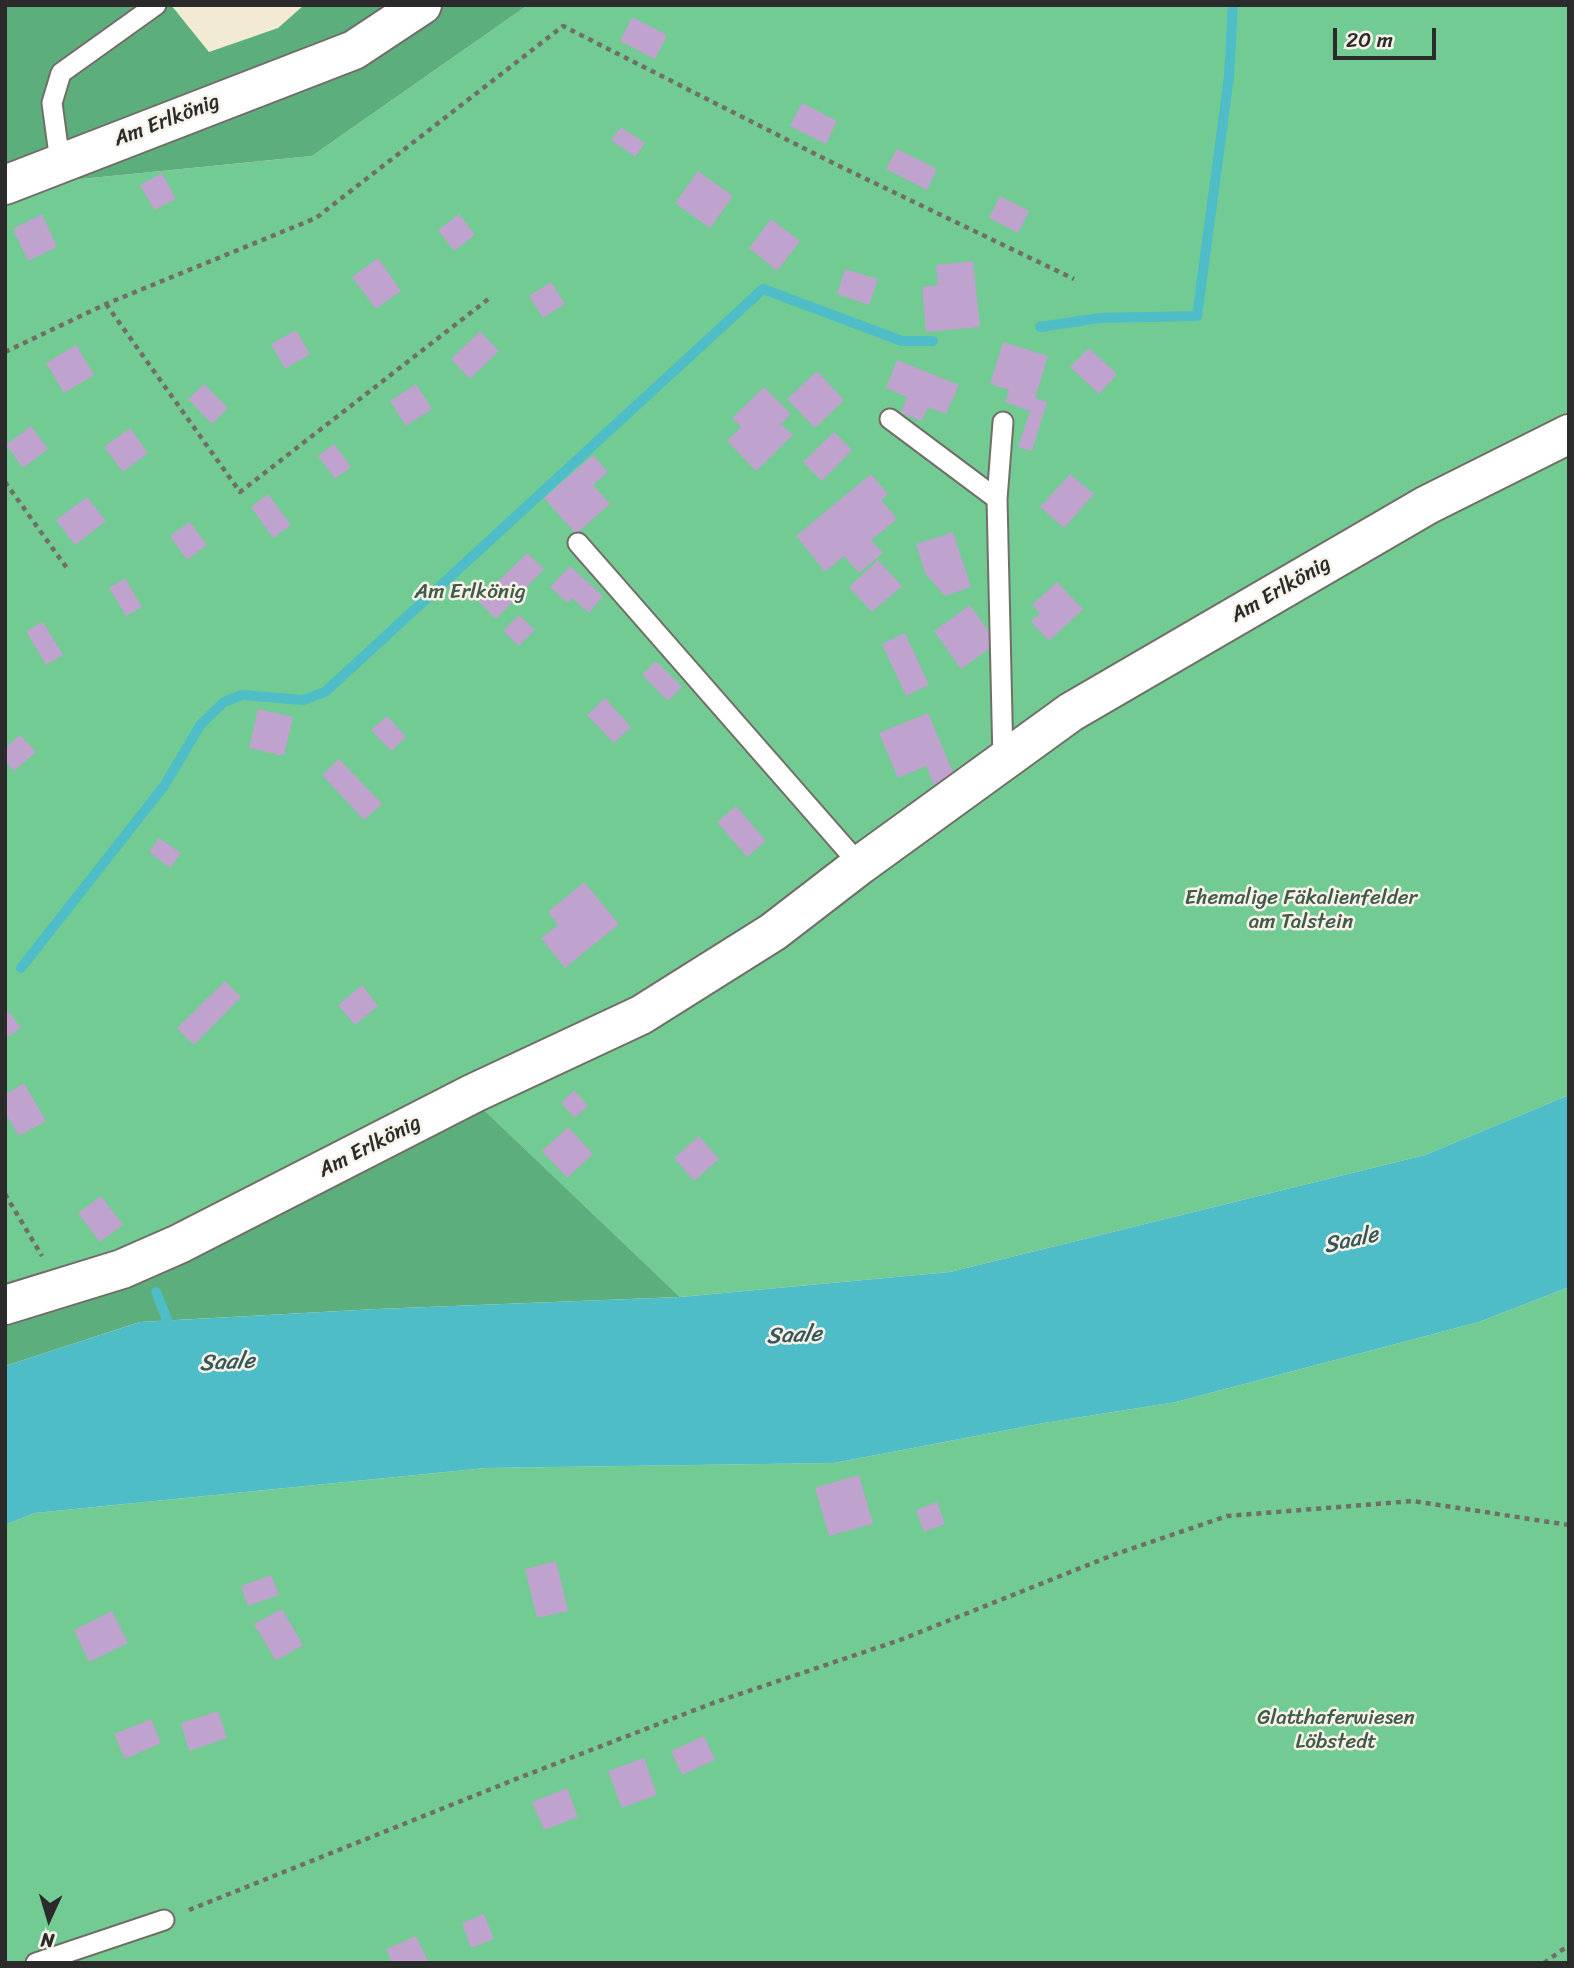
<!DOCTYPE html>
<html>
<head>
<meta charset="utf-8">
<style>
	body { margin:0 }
	#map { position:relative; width:1574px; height:1968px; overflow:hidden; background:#f3ead4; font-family:Sriracha,sans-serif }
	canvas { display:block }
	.frame { position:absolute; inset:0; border:7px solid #2b2b2b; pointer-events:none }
	.north { position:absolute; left:14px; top:1884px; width:70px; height:70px; -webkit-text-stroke:5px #f7f3e8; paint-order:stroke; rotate:184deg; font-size:19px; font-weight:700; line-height:28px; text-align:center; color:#2b2b2b }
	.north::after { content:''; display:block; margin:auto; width:24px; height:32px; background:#2b2b2b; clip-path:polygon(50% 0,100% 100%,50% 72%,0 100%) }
	.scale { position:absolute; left:1333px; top:28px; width:103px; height:32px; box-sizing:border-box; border:4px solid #2b2b2b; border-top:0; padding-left:9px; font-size:21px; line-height:24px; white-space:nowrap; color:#2b2b2b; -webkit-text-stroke:5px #f7f3e8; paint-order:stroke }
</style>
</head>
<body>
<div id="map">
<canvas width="1574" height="1968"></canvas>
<div class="frame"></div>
<div class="north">N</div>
<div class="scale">20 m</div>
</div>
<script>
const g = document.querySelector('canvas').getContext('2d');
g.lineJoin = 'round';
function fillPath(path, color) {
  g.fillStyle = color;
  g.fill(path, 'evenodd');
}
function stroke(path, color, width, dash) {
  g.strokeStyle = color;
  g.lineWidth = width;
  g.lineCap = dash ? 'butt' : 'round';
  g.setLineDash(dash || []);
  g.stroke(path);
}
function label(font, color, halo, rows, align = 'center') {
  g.font = font + ' Sriracha,sans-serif';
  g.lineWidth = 5;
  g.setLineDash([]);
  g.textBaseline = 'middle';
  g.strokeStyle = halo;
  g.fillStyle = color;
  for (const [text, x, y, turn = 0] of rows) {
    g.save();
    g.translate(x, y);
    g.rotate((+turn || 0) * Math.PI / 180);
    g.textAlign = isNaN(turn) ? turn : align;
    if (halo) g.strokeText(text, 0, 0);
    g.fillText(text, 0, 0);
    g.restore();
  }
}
const green = new Path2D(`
	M 528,5 L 1569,5 L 1569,1095 L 1425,1155 L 950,1272 L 680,1297 L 460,1087 L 172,1231 L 5,1285 L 5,205 L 51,182 L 312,156 Z
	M 1569,1287 L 1569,1963 L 5,1963 L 5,1525 L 35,1513 L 486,1468 L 834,1463 L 1044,1423 L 1176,1402 L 1479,1322 Z`);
const forest = new Path2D(`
	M 5,5 L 171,5 L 209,52 L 278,28 L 304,5 L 528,5 L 312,156 L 51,182 L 5,205 Z
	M 460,1087 L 680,1297 L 377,1309 L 140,1322 L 5,1366 L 5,1285 L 172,1231 Z`);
const water = new Path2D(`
	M 1569,1095 L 1569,1287 L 1479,1322 L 1176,1402 L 1044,1423 L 834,1463 L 486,1468 L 35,1513 L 5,1525 L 5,1366 L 140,1322 L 377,1309 L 680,1297 L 950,1272 L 1425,1155 Z`);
const stream = new Path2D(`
	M 1040,327 L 1100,318 L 1197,316 L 1229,77 L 1233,5
	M 21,968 L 164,786 L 201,724 L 224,702 L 242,695 L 303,700 L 325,692 L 763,289 L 902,341 L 933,341
	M 156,1292 L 172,1332`);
const building = new Path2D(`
	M 632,17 L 667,35 L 655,59 L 620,41 Z
	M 802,103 L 837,121 L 826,144 L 790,126 Z
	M 621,127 L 645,143 L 635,157 L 611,140 Z
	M 897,149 L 937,169 L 927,190 L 886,169 Z
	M 698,171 L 733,196 L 710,228 L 675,203 Z
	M 162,173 L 176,199 L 154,210 L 140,185 Z
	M 1000,196 L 1029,211 L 1018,233 L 989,218 Z
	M 42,214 L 57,247 L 28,261 L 13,229 Z
	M 459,214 L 475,235 L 454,251 L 438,230 Z
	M 771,219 L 800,241 L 777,271 L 749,248 Z
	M 378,258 L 401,291 L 376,309 L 352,277 Z
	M 973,261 L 980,327 L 926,332 L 922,287 L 938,285 L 936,265 Z
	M 845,269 L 878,279 L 869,305 L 837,294 Z
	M 551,282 L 565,304 L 543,318 L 529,296 Z
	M 296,330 L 310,354 L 285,369 L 271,344 Z
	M 480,331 L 499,351 L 470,379 L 451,359 Z
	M 1003,342 L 1048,356 L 1035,398 L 1047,402 L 1032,451 L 1018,447 L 1030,411 L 1005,402 L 1009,390 L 990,384 Z
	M 76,345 L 94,375 L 64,393 L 46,363 Z
	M 1089,348 L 1117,374 L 1099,394 L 1070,367 Z
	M 897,360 L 959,385 L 946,414 L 928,407 L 922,421 L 901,413 L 907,397 L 886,388 Z
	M 817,371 L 844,400 L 815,428 L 787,399 Z
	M 204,384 L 228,408 L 212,424 L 188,399 Z
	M 416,384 L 432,409 L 406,426 L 390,401 Z
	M 764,387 L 791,414 L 781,424 L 793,435 L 756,471 L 727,441 L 741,427 L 732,418 Z
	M 31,426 L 48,449 L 23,468 L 6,445 Z
	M 130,428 L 148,453 L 123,472 L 104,447 Z
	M 834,432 L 852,450 L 822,481 L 803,462 Z
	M 334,444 L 351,467 L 335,479 L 318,456 Z
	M 593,455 L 608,472 L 593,485 L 610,504 L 576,534 L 544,498 Z
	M 871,474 L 888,494 L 881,500 L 897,519 L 871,540 L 883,553 L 859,573 L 844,556 L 825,572 L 796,536 Z
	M 1070,474 L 1094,494 L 1064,528 L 1040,507 Z
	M 268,494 L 291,525 L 273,538 L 251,507 Z
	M 87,497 L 106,521 L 75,545 L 56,520 Z
	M 190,522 L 207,545 L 187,560 L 170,536 Z
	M 953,532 L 971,587 L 945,596 L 925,573 L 916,544 Z
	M 527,553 L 544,569 L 496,619 L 478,601 Z
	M 878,560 L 902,586 L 872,612 L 849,587 Z
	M 570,566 L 603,596 L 589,613 L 572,598 L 568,603 L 550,587 Z
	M 125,578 L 142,607 L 126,616 L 109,588 Z
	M 1057,582 L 1083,609 L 1049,641 L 1031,622 L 1040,613 L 1032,605 Z
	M 970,605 L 997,643 L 961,669 L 934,631 Z
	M 519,615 L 535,630 L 519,646 L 503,631 Z
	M 43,622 L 63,655 L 46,665 L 26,631 Z
	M 905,633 L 929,685 L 906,696 L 882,644 Z
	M 656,661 L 682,687 L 668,701 L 642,675 Z
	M 605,698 L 631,727 L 614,743 L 587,715 Z
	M 258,709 L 293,717 L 284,756 L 249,748 Z
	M 928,713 L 958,784 L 937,792 L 926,766 L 898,778 L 879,733 Z
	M 387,716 L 406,737 L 391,751 L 371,730 Z
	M 20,735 L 36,752 L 14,771 L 5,761 L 5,748 Z
	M 339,759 L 382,804 L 364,820 L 322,775 Z
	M 736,806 L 766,841 L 747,857 L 717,822 Z
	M 159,838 L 181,853 L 170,868 L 149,852 Z
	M 584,882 L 619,924 L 565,968 L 541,938 L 558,925 L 548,912 Z
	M 225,981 L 241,997 L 194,1045 L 177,1028 Z
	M 362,985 L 378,1006 L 355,1025 L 338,1005 Z
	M 5,1007 L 21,1028 L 5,1039 Z
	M 24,1083 L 46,1121 L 19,1136 L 5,1113 L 5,1095 Z
	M 574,1090 L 588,1106 L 575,1118 L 561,1103 Z
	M 568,1127 L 593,1154 L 567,1178 L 542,1151 Z
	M 699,1136 L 719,1159 L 694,1181 L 674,1158 Z
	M 101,1196 L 123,1225 L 100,1242 L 78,1213 Z
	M 859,1475 L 873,1524 L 829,1536 L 815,1488 Z
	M 937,1502 L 945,1524 L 924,1532 L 916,1510 Z
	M 556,1561 L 568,1611 L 537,1618 L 525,1569 Z
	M 271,1575 L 279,1595 L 248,1606 L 241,1586 Z
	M 282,1609 L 303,1645 L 276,1661 L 254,1624 Z
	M 112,1611 L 128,1643 L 89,1662 L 74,1630 Z
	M 218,1711 L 227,1738 L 189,1751 L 181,1723 Z
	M 151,1719 L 161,1743 L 125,1759 L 114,1734 Z
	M 704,1736 L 715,1760 L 682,1775 L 671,1751 Z
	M 644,1758 L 657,1795 L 622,1808 L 608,1771 Z
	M 567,1788 L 578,1817 L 544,1830 L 532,1802 Z
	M 484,1914 L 494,1939 L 471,1948 L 462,1923 Z
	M 416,1936 L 429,1963 L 392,1963 L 386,1949 Z`);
const path = new Path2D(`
	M 106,304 L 240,492 L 491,297
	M 5,352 L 106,304 L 316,218 L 563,26 L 835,164 L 1074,279
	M 5,482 L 69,571
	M 5,1194 L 42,1256
	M 189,1910 L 516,1779 L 713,1703 L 900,1640 L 1113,1555 L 1227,1516 L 1413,1501 L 1569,1525
	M 1544,1963 L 1569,1945`);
const lane = new Path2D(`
	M 60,162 L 52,103 L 61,73 L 156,5
	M 890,419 L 997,499 L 1003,761
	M 997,499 L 1003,422
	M 578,543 L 860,865
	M 36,1963 L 164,1920`);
const street = new Path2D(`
	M 5,185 L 354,50 L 422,5
	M 5,1305 L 122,1269 L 179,1244 L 474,1093 L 641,1015 L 773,932 L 860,865 L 1071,712 L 1427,505 L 1569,434`);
const streetNames = [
	["Am Erlkönig",167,121,-21],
	["Am Erlkönig",1281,590,-30],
	["Am Erlkönig",370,1147,-27]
];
const parkNames = [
	["Am Erlkönig",470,593],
	["Ehemalige Fäkalienfelder",1301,899],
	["am Talstein",1301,923],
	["Glatthaferwiesen",1336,1719],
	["Löbstedt",1336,1743]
];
const waterNames = [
	["Saale",1351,1241,-13],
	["Saale",794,1336,-3],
	["Saale",227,1363,-3]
];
fillPath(green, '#71cb92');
fillPath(forest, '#5caf7c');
fillPath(water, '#4fbdc7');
stroke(stream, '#4fbdc7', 10);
fillPath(building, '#bfa2ce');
stroke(lane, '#716e66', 23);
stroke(street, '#716e66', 42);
stroke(path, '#716e66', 4.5, [5, 5]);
stroke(lane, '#fff', 19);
stroke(street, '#fff', 38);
label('21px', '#2b2b2b', '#f7f3e8', streetNames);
label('21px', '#405b4a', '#f7f3e8', parkNames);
label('italic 23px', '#36575a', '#f7f3e8', waterNames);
</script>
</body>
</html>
